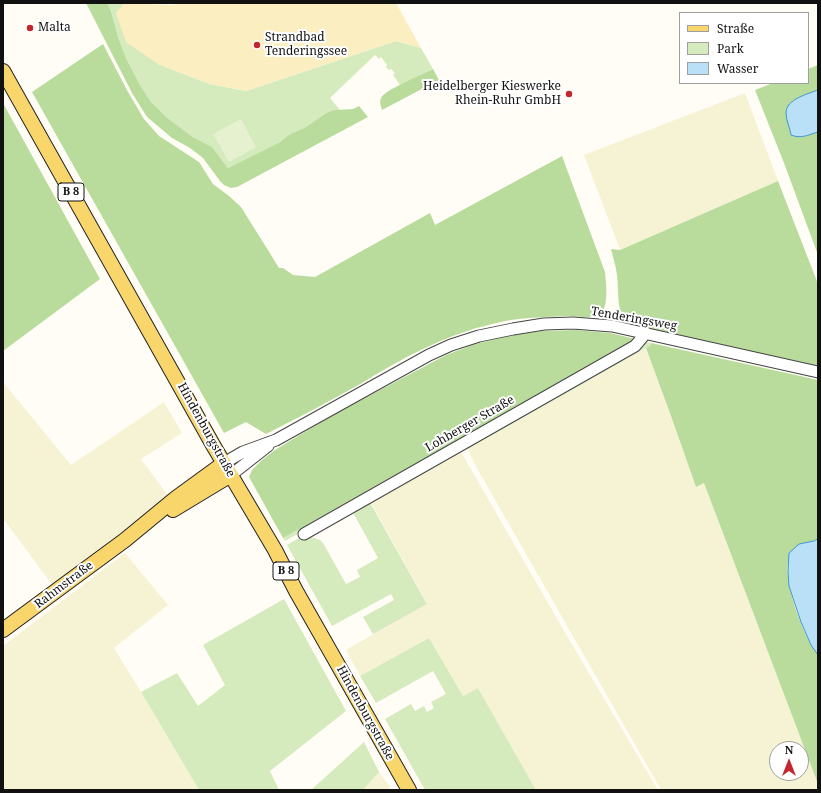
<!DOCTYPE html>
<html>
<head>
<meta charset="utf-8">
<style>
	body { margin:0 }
	#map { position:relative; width:821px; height:793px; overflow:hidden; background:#fffdf5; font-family:"Noto Serif",serif }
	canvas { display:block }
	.frame { position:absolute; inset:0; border:4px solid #111; pointer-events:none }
	.legend { position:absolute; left:679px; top:12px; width:130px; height:72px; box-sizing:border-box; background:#fff; border:1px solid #a0a0a0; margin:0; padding:5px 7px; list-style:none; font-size:12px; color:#111 }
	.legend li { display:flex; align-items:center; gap:8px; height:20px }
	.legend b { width:20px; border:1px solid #a0a0a0 }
	.north { position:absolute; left:769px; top:741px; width:40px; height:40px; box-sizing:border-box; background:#fff; border:1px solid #a0a0a0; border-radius:50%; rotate:0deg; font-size:11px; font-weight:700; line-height:16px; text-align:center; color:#111 }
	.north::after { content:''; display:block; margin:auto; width:14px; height:18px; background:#c4262e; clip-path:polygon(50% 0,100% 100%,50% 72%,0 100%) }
</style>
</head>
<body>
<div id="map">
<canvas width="821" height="793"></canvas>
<div class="frame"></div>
<ul class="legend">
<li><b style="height:5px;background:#f9d66b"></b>Straße</li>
<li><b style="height:11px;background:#d5ebbd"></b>Park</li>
<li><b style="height:11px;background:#b9e0f7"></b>Wasser</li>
</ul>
<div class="north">N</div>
</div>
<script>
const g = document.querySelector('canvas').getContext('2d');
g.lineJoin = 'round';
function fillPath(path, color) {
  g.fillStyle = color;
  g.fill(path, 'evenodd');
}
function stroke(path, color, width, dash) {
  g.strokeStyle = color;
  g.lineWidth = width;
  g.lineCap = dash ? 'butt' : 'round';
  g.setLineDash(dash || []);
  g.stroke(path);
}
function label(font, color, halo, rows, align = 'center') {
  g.font = font + ' "Noto Serif",serif';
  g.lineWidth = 4;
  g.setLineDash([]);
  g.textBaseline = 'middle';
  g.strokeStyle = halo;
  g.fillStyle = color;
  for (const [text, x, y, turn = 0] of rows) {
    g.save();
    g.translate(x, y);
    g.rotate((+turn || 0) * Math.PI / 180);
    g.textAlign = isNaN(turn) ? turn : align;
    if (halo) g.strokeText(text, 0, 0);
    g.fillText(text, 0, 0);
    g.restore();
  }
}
const farmland = new Path2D(`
	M 745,93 L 778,181 L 620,250 L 584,155 Z
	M 646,348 L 671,416 L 696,487 L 704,483 L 818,784 L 818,790 L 661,790 L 475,465 L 468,449 ZM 777,749 L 801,749 L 801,773 L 777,773 Z
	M 3,382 L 71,465 L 164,402 L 182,433 L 141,459 L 169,497 L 53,586 L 5,521 L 3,522 Z
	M 461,452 L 570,641 L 658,790 L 536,790 L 478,688 L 463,696 L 429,638 L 360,676 L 346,650 L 427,603 L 371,503 Z
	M 125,553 L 168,605 L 114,648 L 141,692 L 199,790 L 3,790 L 3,646 Z
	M 379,772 L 390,787 L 387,790 L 363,790 Z`);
const green = new Path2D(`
	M 107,3 L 125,3 L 116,13 L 158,64 L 210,84 L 246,91 L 396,41 L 421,48 L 433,69 L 400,85 L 393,75 L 395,73 L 391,69 L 389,70 L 386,67 L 387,65 L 381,57 L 379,59 L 375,55 L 330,98 L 340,110 L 328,112 L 304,128 L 290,134 L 280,142 L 228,168 L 212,147 L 193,137 L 166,118 L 151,102 L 140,85 L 127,60 L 118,37 L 111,11 Z
	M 635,339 L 632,346 L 285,541 L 283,538 Z
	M 647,342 L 651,343 L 651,345 L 468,449 L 466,444 Z
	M 368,499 L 427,604 L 373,634 L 363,617 L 394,600 L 391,594 L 332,626 L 287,545 L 304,535 L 320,540 L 323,543 L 346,584 L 360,577 L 357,570 L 378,558 L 351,509 Z
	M 284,599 L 346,711 L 270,771 L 279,790 L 199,790 L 141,692 L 177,673 L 198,706 L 225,685 L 203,645 Z
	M 429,638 L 463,696 L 478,688 L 536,790 L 425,790 L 385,719 L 411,704 L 415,711 L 424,706 L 427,712 L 434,708 L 431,702 L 446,694 L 433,671 L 376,703 L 360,676 Z
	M 364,742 L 379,772 L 363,790 L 311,790 Z`);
const forest = new Path2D(`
	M 86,3 L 107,3 L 111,11 L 118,37 L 127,60 L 140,85 L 151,102 L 167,118 L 193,137 L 212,147 L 228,168 L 280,142 L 290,134 L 304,128 L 328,112 L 336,110 L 353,109 L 359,106 L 368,117 L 237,187 L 231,188 L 224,185 L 220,181 L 203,158 L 190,148 L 172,138 L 147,117 L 132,93 Z
	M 103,44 L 128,92 L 144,119 L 159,136 L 199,162 L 213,184 L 229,196 L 241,207 L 271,255 L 279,268 L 283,268 L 293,275 L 315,277 L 430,213 L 435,225 L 562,156 L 605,272 C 606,282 609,306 601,313 C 592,320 579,316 569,316 C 548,317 526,317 505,321 C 495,323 484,326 473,329 C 466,331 460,334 453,336 C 421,348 391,365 362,383 C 330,401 298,418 266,434 L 246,422 L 224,433 L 32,92 Z
	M 818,65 L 818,90 L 792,101 L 792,135 C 801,139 808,135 818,132 L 818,255 L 784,163 L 755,90 L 773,83 L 808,83 L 808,69 Z
	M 433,69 L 439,80 L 382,110 C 381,106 379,101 381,98 C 384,90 424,74 433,69 Z
	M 3,103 L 100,279 L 3,351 Z
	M 778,181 L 818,284 L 818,366 L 648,328 L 645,326 L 625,322 C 616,307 619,291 617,275 C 616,266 613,258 611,249 L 620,250 Z
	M 576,330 L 610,333 L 635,339 L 283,538 L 249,477 L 252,470 L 262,460 L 275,450 L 331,416 L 446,355 L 475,344 L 508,336 L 541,331 Z
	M 651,343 L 818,380 L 818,539 L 814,541 L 799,544 C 796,550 789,557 788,563 C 784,584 804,638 818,655 L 818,784 L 704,483 L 696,487 L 671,416 L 646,348 L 651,345 Z`);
const sand = new Path2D(`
	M 125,3 L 171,5 L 189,3 L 396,3 L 421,48 L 396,41 L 246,91 L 210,84 L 158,64 L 126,42 L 116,13 Z`);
const pitch = new Path2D(`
	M 241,119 L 256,147 L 229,162 L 213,134 Z`);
const water = new Path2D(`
	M 818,90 L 818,132 C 808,135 801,139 791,135 C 790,128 786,120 786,113 C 786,99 808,94 818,90 Z
	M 818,539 L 818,655 L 811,645 L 801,622 L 789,586 L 788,572 L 789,553 L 799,544 L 814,541 Z`);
const minor = new Path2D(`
	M 224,463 L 243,452 L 276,440 L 429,355 L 451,345 L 479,336 L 513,329 L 544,324 L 573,323 L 612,326 L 818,372
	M 231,475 L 268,446
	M 304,534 L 635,346 L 646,333`);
const major = new Path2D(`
	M 3,71 L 213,445 L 275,550 L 296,591 L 409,790
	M 173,510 L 231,475
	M 3,630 L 125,540 L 176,498 L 224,463`);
const markers = [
	[30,28,4,"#c4262e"],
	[257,45,4,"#c4262e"],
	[569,94,4,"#c4262e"]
];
const shields = [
	[71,192,26],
	[286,571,26]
];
const shieldNames = [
	["B 8",71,192],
	["B 8",286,571]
];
const poiNames = [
	["Malta",38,28],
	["Strandbad",265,38],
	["Tenderingssee",265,52],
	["Heidelberger Kieswerke",561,87,"right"],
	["Rhein-Ruhr GmbH",561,101,"right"]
];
const streetNames = [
	["Tenderingsweg",634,319,10],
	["Lohberger Straße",470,424,-30],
	["Hindenburgstraße",206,430,61],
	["Rahmstraße",64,585,-37],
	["Hindenburgstraße",365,713,61]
];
fillPath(farmland, '#f6f3d4');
fillPath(green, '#d5ebbd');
fillPath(forest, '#b9dc9c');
fillPath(sand, '#fbeec1');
fillPath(pitch, '#e6f2cf');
fillPath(water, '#b9e0f7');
stroke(water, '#3f96cf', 1);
stroke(minor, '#444', 13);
stroke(major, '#222', 16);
stroke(minor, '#fff', 11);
stroke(major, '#f9d66b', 14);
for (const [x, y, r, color] of markers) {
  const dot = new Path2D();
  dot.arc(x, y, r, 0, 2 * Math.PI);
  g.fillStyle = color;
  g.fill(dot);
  stroke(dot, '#fff', 1.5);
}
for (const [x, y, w] of shields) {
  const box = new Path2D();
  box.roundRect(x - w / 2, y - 9, w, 18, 3);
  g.fillStyle = '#fff';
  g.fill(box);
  stroke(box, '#111', 1);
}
label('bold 11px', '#111', null, shieldNames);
label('12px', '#111', '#fff', poiNames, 'left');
label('12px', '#111', '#fff', streetNames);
</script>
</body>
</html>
